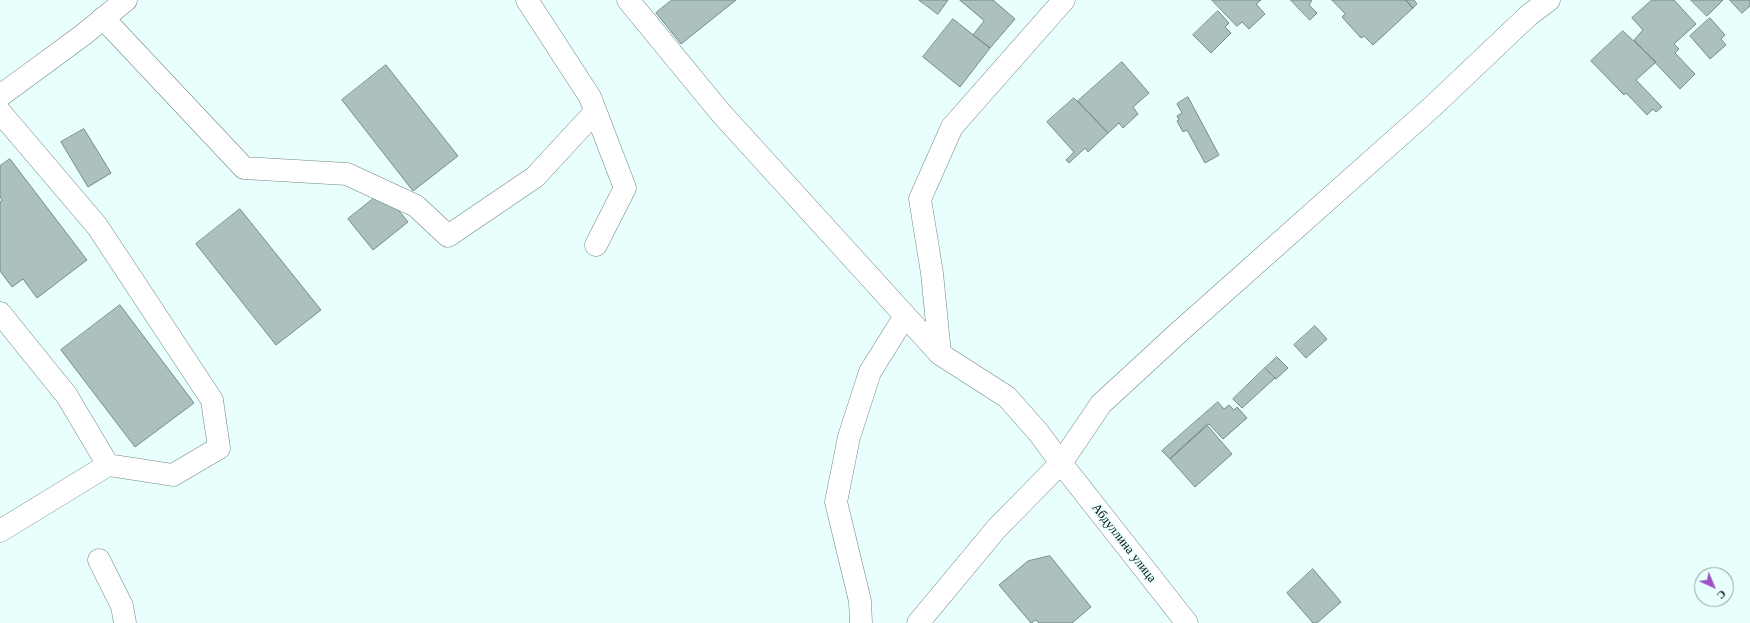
<!DOCTYPE html>
<html>
<head>
<meta charset="utf-8">
<style>
	body { margin:0 }
	#map { position:relative; width:1750px; height:623px; overflow:hidden; background:#e9fffd; font-family:"Libre Baskerville",serif }
	canvas { display:block }
	.north { position:absolute; left:1694px; top:567px; width:40px; height:40px; box-sizing:border-box; background:#e9fffd; border:1px solid #8f9f9e; border-radius:50%; rotate:136deg; font-size:11px; font-weight:700; line-height:16px; text-align:center; color:#091010 }
	.north::after { content:''; display:block; margin:auto; width:14px; height:18px; background:#9d53c5; clip-path:polygon(50% 0,100% 100%,50% 72%,0 100%) }
</style>
</head>
<body>
<div id="map">
<canvas width="1750" height="623"></canvas>
<div class="north">С</div>
</div>
<script>
const g = document.querySelector('canvas').getContext('2d');
g.lineJoin = 'round';
function fillPath(path, color) {
  g.fillStyle = color;
  g.fill(path, 'evenodd');
}
function stroke(path, color, width, dash) {
  g.strokeStyle = color;
  g.lineWidth = width;
  g.lineCap = dash ? 'butt' : 'round';
  g.setLineDash(dash || []);
  g.stroke(path);
}
function label(font, color, halo, rows, align = 'center') {
  g.font = font + ' "Libre Baskerville",serif';
  g.lineWidth = 3.5;
  g.setLineDash([]);
  g.textBaseline = 'middle';
  g.strokeStyle = halo;
  g.fillStyle = color;
  for (const [text, x, y, turn = 0] of rows) {
    g.save();
    g.translate(x, y);
    g.rotate((+turn || 0) * Math.PI / 180);
    g.textAlign = isNaN(turn) ? turn : align;
    if (halo) g.strokeText(text, 0, 0);
    g.fillText(text, 0, 0);
    g.restore();
  }
}
const building = new Path2D(`
	M 672,0 L 736,0 L 681,44 L 656,13 Z
	M 919,0 L 948,0 L 938,14 Z
	M 960,0 L 993,0 L 1015,19 L 990,48 L 973,35 L 984,21 Z
	M 1212,0 L 1261,0 L 1256,4 L 1265,14 L 1249,29 L 1242,22 L 1237,26 Z
	M 1291,0 L 1312,0 L 1309,5 L 1317,13 L 1310,20 Z
	M 1332,0 L 1406,0 L 1413,8 L 1373,45 L 1364,36 L 1361,38 L 1342,17 L 1345,14 Z
	M 1406,0 L 1414,0 L 1417,4 L 1413,8 Z
	M 1652,0 L 1674,0 L 1696,24 L 1674,44 L 1679,49 L 1675,53 L 1695,74 L 1680,89 L 1634,40 L 1643,30 L 1632,18 Z
	M 1691,0 L 1723,0 L 1707,16 Z
	M 1730,0 L 1750,0 L 1750,6 L 1742,13 Z
	M 1218,11 L 1229,23 L 1225,27 L 1231,33 L 1211,53 L 1193,35 Z
	M 1710,18 L 1725,35 L 1721,39 L 1726,45 L 1710,59 L 1690,36 Z
	M 953,19 L 990,48 L 960,87 L 923,57 Z
	M 1623,31 L 1656,62 L 1636,80 L 1662,107 L 1656,112 L 1653,109 L 1647,115 L 1626,93 L 1624,95 L 1591,61 Z
	M 1122,62 L 1149,93 L 1133,107 L 1138,114 L 1123,128 L 1119,123 L 1108,133 L 1078,101 Z
	M 386,65 L 458,156 L 413,191 L 342,100 Z
	M 1188,97 L 1219,155 L 1205,163 L 1187,130 L 1183,132 L 1177,121 L 1179,120 L 1177,116 L 1182,113 L 1177,104 Z
	M 1074,98 L 1108,133 L 1088,152 L 1085,148 L 1069,163 L 1066,160 L 1074,152 L 1047,122 Z
	M 84,129 L 111,173 L 88,187 L 61,142 Z
	M 10,159 L 87,260 L 37,298 L 23,279 L 12,287 L 0,271 L 0,202 L 2,200 L 0,197 L 0,166 Z
	M 383,191 L 408,222 L 373,250 L 348,219 Z
	M 240,209 L 321,310 L 276,345 L 196,244 Z
	M 120,305 L 194,403 L 135,447 L 61,350 Z
	M 1315,326 L 1327,339 L 1306,358 L 1294,345 Z
	M 1277,357 L 1288,368 L 1276,379 L 1265,368 Z
	M 1265,368 L 1275,378 L 1242,408 L 1233,399 Z
	M 1218,402 L 1224,409 L 1229,405 L 1234,410 L 1237,407 L 1247,418 L 1223,439 L 1209,424 L 1170,459 L 1162,451 Z
	M 1207,425 L 1232,454 L 1195,487 L 1170,459 Z
	M 1050,556 L 1091,607 L 1072,623 L 1039,623 L 1036,620 L 1031,623 L 999,585 L 1028,561 Z
	M 1313,569 L 1341,602 L 1317,623 L 1313,623 L 1287,593 Z`);
const minor = new Path2D(`
	M 527,0 L 590,97 L 625,188 L 596,245
	M 628,0 L 720,112 L 940,354 L 1007,397 L 1038,432 L 1061,463 L 1187,623
	M 103,18 L 244,168 L 347,174 L 416,206 L 448,236 L 535,177 L 595,112
	M 0,96 L 83,35 L 126,0
	M 0,112 L 97,226 L 212,400 L 219,448 L 173,475 L 108,465 L 0,531
	M 0,313 L 67,396 L 108,465
	M 940,354 L 932,273 L 920,199 L 952,127 L 1064,0
	M 99,560 L 122,606 L 125,623
	M 861,623 L 860,601 L 836,502 L 849,437 L 870,372 L 905,316
	M 918,623 L 997,528 L 1061,463 L 1101,404 L 1178,333 L 1432,107 L 1529,15 L 1549,0`);
const streetNames = [
	["Абдуллина улица",1124,543,52]
];
fillPath(building, '#abc0bf');
stroke(building, '#778b8a', 1);
stroke(minor, '#728684', 23);
stroke(minor, '#fff', 22);
label('13px', '#091010', '#e9fffd', streetNames);
</script>
</body>
</html>
